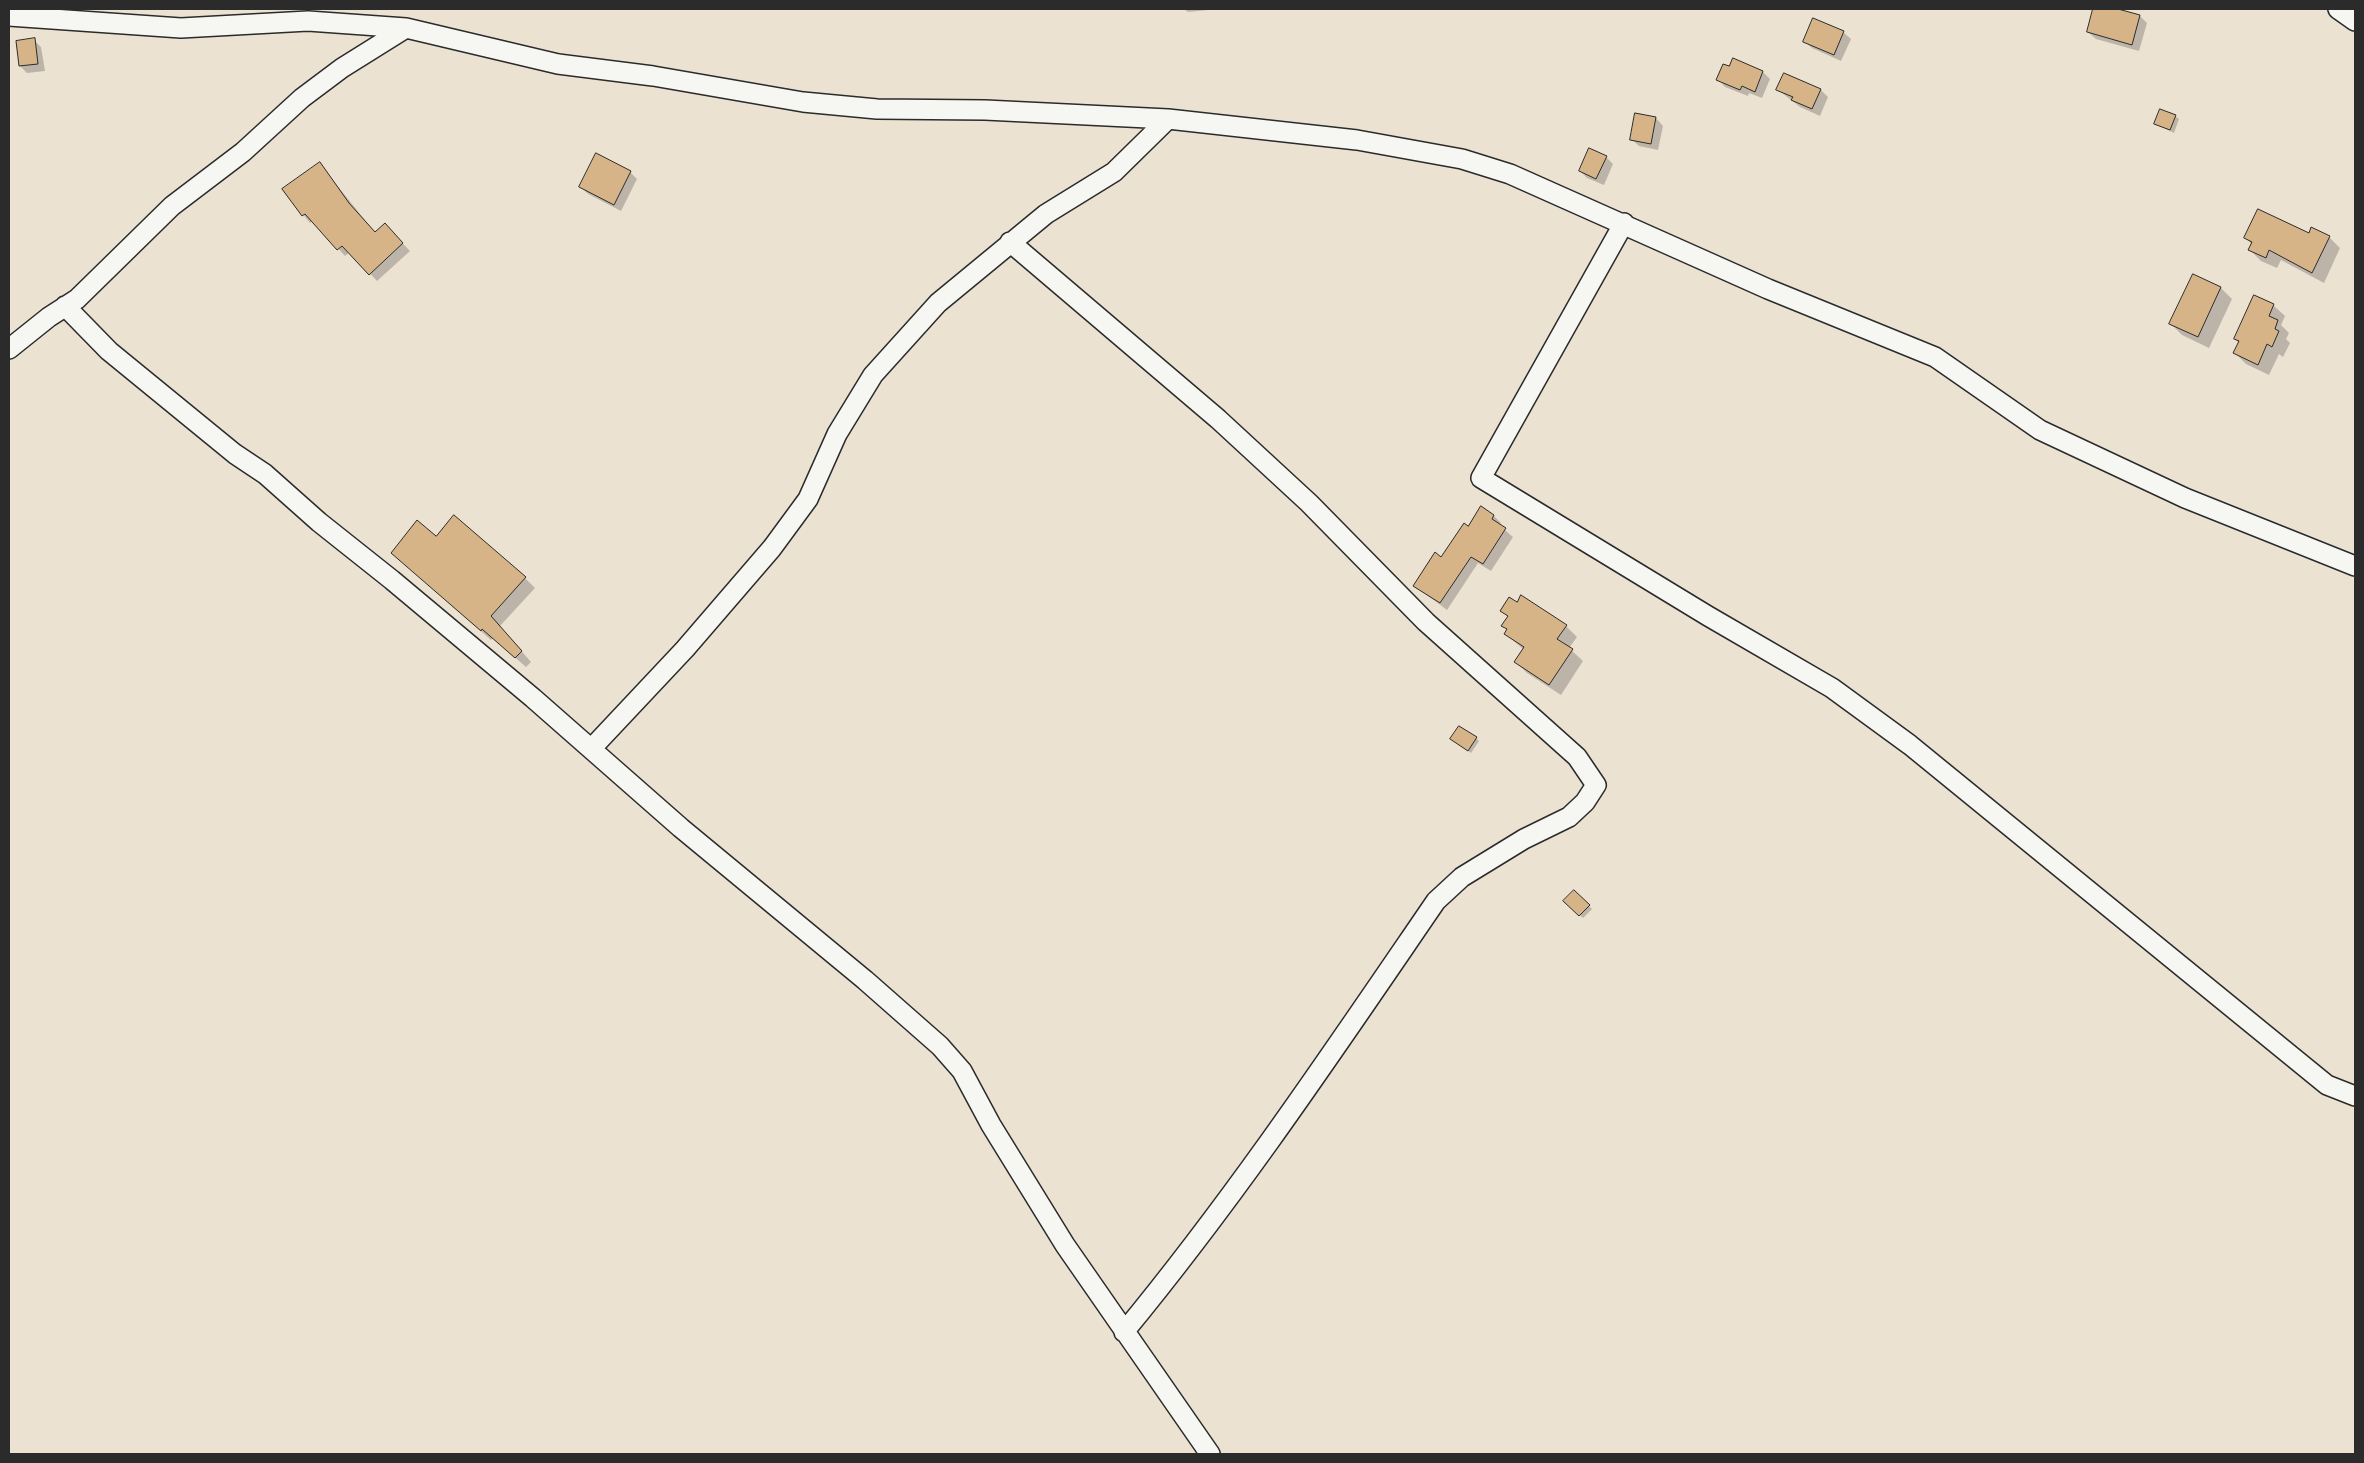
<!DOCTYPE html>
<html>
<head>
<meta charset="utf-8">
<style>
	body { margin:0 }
	#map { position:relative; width:2364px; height:1463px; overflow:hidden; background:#ece2d2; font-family:"Shantell Sans",sans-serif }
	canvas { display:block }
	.frame { position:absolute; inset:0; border:10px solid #2b2b2b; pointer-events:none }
</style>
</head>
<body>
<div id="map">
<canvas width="2364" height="1463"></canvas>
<div class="frame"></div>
</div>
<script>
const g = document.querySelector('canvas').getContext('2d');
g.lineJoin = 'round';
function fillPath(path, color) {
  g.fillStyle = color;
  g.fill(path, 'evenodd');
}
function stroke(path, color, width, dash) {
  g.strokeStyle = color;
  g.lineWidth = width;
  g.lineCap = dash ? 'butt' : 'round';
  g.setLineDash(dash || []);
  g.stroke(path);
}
const shadow = new Path2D(`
	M 1184,9 L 1208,9 L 1208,10 L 1188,12 Z
	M 2095,9 L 2113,9 L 2140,16 L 2147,23 L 2139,51 L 2096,39 L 2088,32 Z
	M 1843,32 L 1851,39 L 1841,61 L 1812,48 L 1804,41 Z
	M 34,40 L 41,47 L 45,71 L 27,73 L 20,66 Z
	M 1733,60 L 1763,72 L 1770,79 L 1762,98 L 1749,93 L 1748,96 L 1725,87 L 1718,79 L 1730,68 Z
	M 1784,75 L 1821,90 L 1828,97 L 1820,116 L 1800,107 L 1778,90 Z
	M 1636,114 L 1656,118 L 1663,126 L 1658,150 L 1639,146 L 1631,139 Z
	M 2175,116 L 2179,119 L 2174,133 L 2156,124 Z
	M 1606,157 L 1613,164 L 1604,185 L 1587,178 L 1580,171 Z
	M 320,164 L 376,234 L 385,225 L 410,251 L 377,281 L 350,252 L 345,256 L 313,221 L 310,223 L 284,190 Z
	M 630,172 L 637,179 L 621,211 L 588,194 L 581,187 Z
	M 2329,237 L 2340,248 L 2324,283 L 2281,260 L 2277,268 L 2261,261 L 2250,250 L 2252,245 L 2246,238 Z
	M 2194,275 L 2221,288 L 2232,299 L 2209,348 L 2182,335 L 2171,324 Z
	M 2273,305 L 2285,316 L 2281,325 L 2289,333 L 2286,339 L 2290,343 L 2283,357 L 2279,354 L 2269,375 L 2246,364 L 2235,353 L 2239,343 L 2235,339 Z
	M 1482,508 L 1494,516 L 1501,523 L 1499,525 L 1513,537 L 1491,571 L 1478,563 L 1447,610 L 1415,586 L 1469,528 Z
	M 403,562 L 525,578 L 535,588 L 500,626 L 531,662 L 526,667 L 493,638 L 491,640 Z
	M 1501,611 L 1566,626 L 1577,637 L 1569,648 L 1583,661 L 1561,695 L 1527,673 L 1516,662 L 1524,650 L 1506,634 L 1508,630 L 1503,625 L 1508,617 Z
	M 1476,738 L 1479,741 L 1471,753 L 1451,739 Z
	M 1574,891 L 1592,909 L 1583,918 L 1565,901 Z`);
const building = new Path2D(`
	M 2093,9 L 2118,9 L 2140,15 L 2132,45 L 2087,32 Z
	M 1813,18 L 1844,31 L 1834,55 L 1803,42 Z
	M 35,38 L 38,64 L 19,66 L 16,41 Z
	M 1733,58 L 1763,71 L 1755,92 L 1742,86 L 1740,90 L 1716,80 L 1723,64 L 1729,66 Z
	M 1784,73 L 1821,89 L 1812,109 L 1791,100 L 1793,97 L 1776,90 Z
	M 2160,109 L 2176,115 L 2170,130 L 2154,124 Z
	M 1635,113 L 1656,117 L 1651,144 L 1630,140 Z
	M 1589,148 L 1607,156 L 1596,179 L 1579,171 Z
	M 596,153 L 631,171 L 614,205 L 579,187 Z
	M 320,162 L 349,203 L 375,232 L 385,223 L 403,243 L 369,275 L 342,246 L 337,250 L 305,214 L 302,216 L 282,189 Z
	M 2258,209 L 2309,233 L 2311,227 L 2330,236 L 2312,273 L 2269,250 L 2266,258 L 2248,250 L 2252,242 L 2244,238 Z
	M 2193,274 L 2221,287 L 2198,337 L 2169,324 Z
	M 2254,295 L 2274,304 L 2269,316 L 2278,320 L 2275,329 L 2279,331 L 2272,347 L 2267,344 L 2258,365 L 2233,353 L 2239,341 L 2234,339 Z
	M 1481,506 L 1494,515 L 1492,519 L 1506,528 L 1483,564 L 1471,557 L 1440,603 L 1413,586 L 1435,552 L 1441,557 L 1464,523 L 1468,526 Z
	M 454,515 L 526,577 L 491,616 L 522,651 L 515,658 L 482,629 L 481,631 L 391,553 L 417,520 L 436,536 Z
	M 1521,595 L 1567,625 L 1557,639 L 1573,649 L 1549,685 L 1514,662 L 1524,647 L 1504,634 L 1507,629 L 1501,626 L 1508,616 L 1500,611 L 1509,597 L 1517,602 Z
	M 1459,726 L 1477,737 L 1468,751 L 1450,739 Z
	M 1574,890 L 1590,905 L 1579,916 L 1563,901 Z`);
const minor = new Path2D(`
	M 2338,9 L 2355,21
	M 9,16 L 181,28 L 308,21 L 406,28 L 558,64 L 653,76 L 803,102 L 877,109 L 985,110 L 1168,119 L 1357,140 L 1462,159 L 1510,174 L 1768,289 L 1935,357 L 2040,430 L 2185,498 L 2355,566
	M 1624,223 L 1481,478 L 1708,616 L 1832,688 L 1910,745 L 2327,1085 L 2355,1096
	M 1010,242 L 1218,419 L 1309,503 L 1426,622 L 1577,757 L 1596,785 L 1585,802 L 1569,817 L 1524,839 L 1462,877 L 1436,901 C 1336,1047 1237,1195 1124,1332
	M 65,306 L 109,351 L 235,454 L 265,474 L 319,522 L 392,580 L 533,698 L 681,828 L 865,980 L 940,1046 L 962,1071 L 991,1125 L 1065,1245 L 1210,1454
	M 9,349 L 49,317 L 77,299 L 172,206 L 243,152 L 302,98 L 342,68 L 406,28
	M 591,749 L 685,649 L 772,548 L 808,499 L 837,434 L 873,375 L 938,303 L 1046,214 L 1114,172 L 1168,119`);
fillPath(shadow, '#0003');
fillPath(building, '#d6b488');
stroke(building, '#2b2b2b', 1);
stroke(minor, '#2b2b2b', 22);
stroke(minor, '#f6f6f2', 19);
</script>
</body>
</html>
